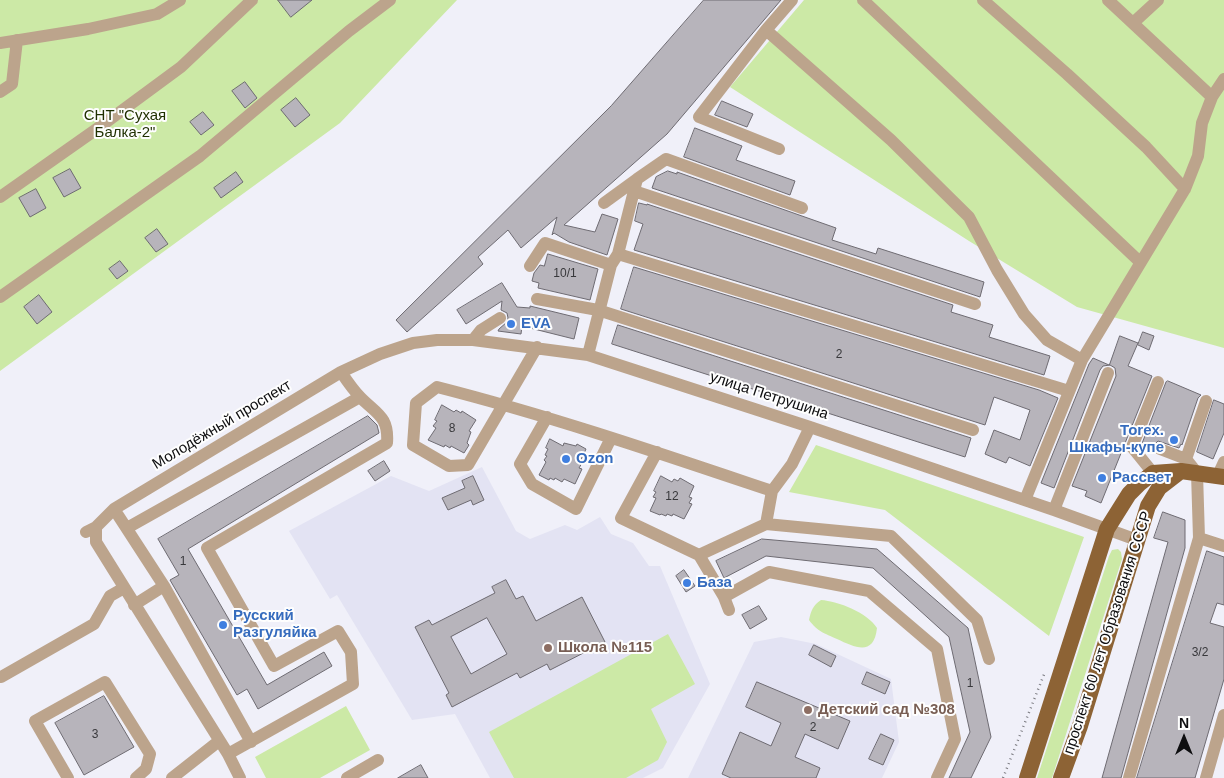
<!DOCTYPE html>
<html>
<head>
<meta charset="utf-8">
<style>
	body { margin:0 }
	#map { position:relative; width:1224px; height:778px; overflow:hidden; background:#f0f0f9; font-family:Arial,sans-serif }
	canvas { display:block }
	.north { position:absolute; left:1159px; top:713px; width:50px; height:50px; -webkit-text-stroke:4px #fefefe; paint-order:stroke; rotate:0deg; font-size:14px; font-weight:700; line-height:20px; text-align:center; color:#0e0e10 }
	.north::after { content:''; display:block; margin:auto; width:18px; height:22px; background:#0e0e10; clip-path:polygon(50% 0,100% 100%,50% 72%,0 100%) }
</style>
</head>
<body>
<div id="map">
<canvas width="1224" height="778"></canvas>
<div class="north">N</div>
</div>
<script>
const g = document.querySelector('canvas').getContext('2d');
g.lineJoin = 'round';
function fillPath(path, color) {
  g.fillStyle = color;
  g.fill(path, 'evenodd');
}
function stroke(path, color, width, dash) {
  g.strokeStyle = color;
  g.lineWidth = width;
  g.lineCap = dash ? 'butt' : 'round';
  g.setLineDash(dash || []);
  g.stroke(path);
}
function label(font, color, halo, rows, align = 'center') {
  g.font = font + ' Arial,sans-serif';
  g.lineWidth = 4;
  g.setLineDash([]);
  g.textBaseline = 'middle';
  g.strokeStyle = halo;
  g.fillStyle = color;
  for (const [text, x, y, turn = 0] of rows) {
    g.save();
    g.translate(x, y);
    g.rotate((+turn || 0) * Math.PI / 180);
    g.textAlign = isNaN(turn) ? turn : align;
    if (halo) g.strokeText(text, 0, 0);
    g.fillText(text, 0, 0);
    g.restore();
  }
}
const built = new Path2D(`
	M 482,467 L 516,531 L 530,539 L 565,525 L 577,530 L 600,517 L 611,534 L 633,543 L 649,566 L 660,566 L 710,684 L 663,768 L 643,778 L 490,778 L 455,714 L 412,720 L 337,595 L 330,599 L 289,531 L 391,476 L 429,491 Z
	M 781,637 L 816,644 L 891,679 L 899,742 L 882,778 L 688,778 L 754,642 Z`);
const green = new Path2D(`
	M 0,0 L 457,0 L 340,123 L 0,371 Z
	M 804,0 L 1224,0 L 1224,348 L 1077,307 L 969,241 L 730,87 Z
	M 816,445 L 1084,537 L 1049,636 L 885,510 L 789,492 Z
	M 1118,549 L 1121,552 L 1122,559 L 1052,778 L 1037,778 L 1109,556 L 1112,550 Z
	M 821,600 C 838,601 868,613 877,628 C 874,656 856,648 837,639 C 824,633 818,632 809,620 C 811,611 813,605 821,600 Z
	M 668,634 L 695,684 L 651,709 L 667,742 L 658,760 L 626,778 L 514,778 L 489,732 Z
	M 346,706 L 370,750 L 320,778 L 266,778 L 255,757 Z`);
const building = new Path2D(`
	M 278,0 L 312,0 L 291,17 Z
	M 704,0 L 781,0 L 667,134 L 564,225 L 595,232 L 602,214 L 618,219 L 607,255 L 569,242 L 554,233 L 552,235 L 557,217 L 521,248 L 508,230 L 478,257 L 483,264 L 407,332 L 396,320 L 611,106 Z
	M 245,82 L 257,98 L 245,108 L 232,91 Z
	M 296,98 L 310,115 L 295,127 L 281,110 Z
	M 722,101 L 753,114 L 747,127 L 715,115 Z
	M 203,112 L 214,125 L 201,135 L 190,122 Z
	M 695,128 L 742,146 L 736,160 L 795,181 L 790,195 L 684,157 Z
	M 70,169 L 81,188 L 64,197 L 53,178 Z
	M 668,171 L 677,174 L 677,172 L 836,228 L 832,240 L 876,254 L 878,248 L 984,282 L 980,297 L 652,188 L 656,177 Z
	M 236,172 L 243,182 L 221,198 L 214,188 Z
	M 36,189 L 46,208 L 30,217 L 19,198 Z
	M 639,203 L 647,205 L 647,204 L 953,305 L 951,312 L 993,325 L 989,337 L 1050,356 L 1044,375 L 634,250 L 643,224 L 635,221 Z
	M 157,229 L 168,244 L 156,252 L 145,238 Z
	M 548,254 L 598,269 L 590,300 L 538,288 L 539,283 L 532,281 L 534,273 L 540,265 L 544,266 Z
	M 120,261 L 128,271 L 117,279 L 109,269 Z
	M 634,267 L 1039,390 L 1058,398 L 1030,466 L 1009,457 L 1006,463 L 985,454 L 994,430 L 1020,440 L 1030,410 L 994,397 L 985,425 L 621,309 Z
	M 502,283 L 517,307 L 530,308 L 530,306 L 579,318 L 574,339 L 522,326 L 521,334 L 498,331 L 499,329 L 507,322 L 508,318 L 507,313 L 501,310 L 502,301 L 466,324 L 457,310 Z
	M 39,295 L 52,312 L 37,324 L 24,307 Z
	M 618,325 L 971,438 L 965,457 L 612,344 Z
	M 1143,332 L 1154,336 L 1149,350 L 1138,345 Z
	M 1120,336 L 1138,343 L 1128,366 L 1152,376 L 1101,503 L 1085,496 L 1087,491 L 1072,486 L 1116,376 L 1115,368 L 1110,365 L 1103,366 L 1100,370 L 1054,488 L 1041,483 L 1089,364 L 1093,358 L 1109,365 Z
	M 1168,381 L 1201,395 L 1198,398 L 1182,445 L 1181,444 L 1179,448 L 1158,441 L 1153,446 L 1152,451 L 1141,446 L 1166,382 Z
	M 1214,400 L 1224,404 L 1224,433 L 1213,459 L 1197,452 Z
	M 442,405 L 454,412 L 456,410 L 461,413 L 462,411 L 476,420 L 469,431 L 471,432 L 467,443 L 469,445 L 464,453 L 451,446 L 450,448 L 445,445 L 444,447 L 428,440 L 436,428 L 433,426 L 437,421 L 435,420 Z
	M 368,416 L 377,425 L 379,433 L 188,549 L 267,685 L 324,652 L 332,666 L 258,709 L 247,689 L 237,695 L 170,580 L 179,575 L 158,539 Z
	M 550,439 L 563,446 L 564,443 L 576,446 L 577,444 L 586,449 L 580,462 L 582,463 L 579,468 L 582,469 L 575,484 L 564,479 L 562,482 L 555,478 L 554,480 L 550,478 L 549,480 L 539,475 L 546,462 L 544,460 L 547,456 L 545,455 L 548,449 L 546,448 Z
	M 384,461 L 390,471 L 375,481 L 368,471 Z
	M 473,476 L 484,500 L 473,505 L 471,500 L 448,510 L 442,498 L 465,488 L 462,481 Z
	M 661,476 L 672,482 L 674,479 L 678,481 L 680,478 L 694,486 L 689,497 L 692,498 L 689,503 L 692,504 L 684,519 L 673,514 L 672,516 L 667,514 L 666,516 L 661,514 L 660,515 L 650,511 L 656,498 L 653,497 L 656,492 L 654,491 Z
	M 1163,512 L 1185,520 L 1185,548 L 1121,778 L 1102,778 L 1168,542 L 1154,538 Z
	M 762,539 L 877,549 L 968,628 L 991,737 L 971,778 L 949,778 L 970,732 L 949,637 L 873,568 L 766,556 L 724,578 L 716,561 Z
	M 1207,551 L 1224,557 L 1224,605 L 1217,603 L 1210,623 L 1224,627 L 1224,679 L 1195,778 L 1137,778 Z
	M 684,570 L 695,586 L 686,592 L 676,576 Z
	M 506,580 L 516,599 L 523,596 L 536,621 L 582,597 L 605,642 L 550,670 L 547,664 L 520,678 L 517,673 L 452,707 L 446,695 L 449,693 L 415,627 L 429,620 L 432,625 L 495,593 L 492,587 ZM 487,618 L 507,654 L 471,674 L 451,637 Z
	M 759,606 L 767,619 L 750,629 L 742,615 Z
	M 814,645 L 836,656 L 831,667 L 809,655 Z
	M 867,672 L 890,682 L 885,694 L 862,684 Z
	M 757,682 L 850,721 L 838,749 L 805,734 L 795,757 L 820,768 L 816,778 L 731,778 L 722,774 L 740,732 L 771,746 L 781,723 L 746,707 Z
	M 104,696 L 134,747 L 84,775 L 55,723 Z
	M 881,734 L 894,740 L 883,765 L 869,759 Z
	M 421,765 L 428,778 L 398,778 Z`);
const path = new Path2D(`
	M 1003,778 L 1045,672`);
const minor = new Path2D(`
	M 792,0 L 766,30 L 891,140 L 969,217 L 997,270 L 1024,314 L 1047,340 L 1082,360
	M 863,0 L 1140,262
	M 983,0 L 1067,74 L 1146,147 L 1185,189
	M 1133,23 L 1158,0
	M 766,30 L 699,117 L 779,149
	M 0,43 L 88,29 L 157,14 L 180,0
	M 0,92 L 12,84 L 17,40
	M 1212,97 L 1224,79
	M 634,191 L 975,304
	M 0,197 L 101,126 L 181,67 L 252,0
	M 604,203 L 637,179
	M 618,254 L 1069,391
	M 530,266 L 545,243 L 611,265
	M 0,297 L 200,156 L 349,31 L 390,0
	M 537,299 L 598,310 L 973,430
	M 473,340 L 481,330 L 500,318
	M 537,347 L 468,465 L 449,466 L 413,445 L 416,403 L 437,387 C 551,416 662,454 772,491
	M 588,355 L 611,265 L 618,254 L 637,179 L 666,159 L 802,208
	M 547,417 L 520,464 L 532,484 L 576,509 L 611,438
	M 1160,449 L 1186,459
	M 657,452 L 621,518 L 699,555
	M 1153,473 L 1132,447 L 1158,382
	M 1218,475 L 1224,462
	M 1025,500 L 1082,360 L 1185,189 L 1198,156 L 1202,123 L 1212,97 L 1108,0
	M 114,509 L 164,586 L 251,742
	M 1054,510 L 1108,373
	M 766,524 L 891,536 L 977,620 L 989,659
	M 96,527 L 96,542 L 228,754 L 240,778
	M 127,528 L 360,397
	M 86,532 L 96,527 L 114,509 L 341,372 L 380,354 L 413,343 L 437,340 L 473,340 L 588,355 L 810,427 L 1054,510 L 1137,540
	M 1199,538 L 1224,546
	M 724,597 L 699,555 L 766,524 L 772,491 L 792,464 L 810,427
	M 134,605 L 164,586
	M 729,610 L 724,597 L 769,572 L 869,591 L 937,649 L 955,739 L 937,778
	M 1,677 L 94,624 L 110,596 L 124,588
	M 228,754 L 353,684 L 351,652 L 338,631 L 274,666 L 207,548 L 387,443 C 389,417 377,414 361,398 C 353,390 347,381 341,372
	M 68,778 L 35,721 L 105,682 L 150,754 L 146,769 L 136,778
	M 172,778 L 219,741
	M 347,778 L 378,760
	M 1129,778 L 1199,538 L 1197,473 L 1186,459 L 1206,401
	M 1206,778 L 1224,715`);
const major = new Path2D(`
	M 1027,778 L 1107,529 L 1129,494 L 1139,484 L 1153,473 L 1181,471 L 1224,477
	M 1061,778 L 1080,726 L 1148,506 L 1159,488 L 1181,471`);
const markers = [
	[511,324,5,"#3f7fe0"],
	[1174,440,5,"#3f7fe0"],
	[566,459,5,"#3f7fe0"],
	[1102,478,5,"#3f7fe0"],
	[687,583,5,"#3f7fe0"],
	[223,625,5,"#3f7fe0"],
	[548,648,5,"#8d6e63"],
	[808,710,5,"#8d6e63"]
];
const numberNames = [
	["10/1",565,274],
	["2",839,355],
	["8",452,429],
	["12",672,497],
	["1",183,562],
	["3/2",1200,653],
	["1",970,684],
	["2",813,728],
	["3",95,735]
];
const parkNames = [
	["СНТ \"Сухая",125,116],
	["Балка-2\"",125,133]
];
const shopNames = [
	["EVA",521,324],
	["Torex.",1164,431,"right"],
	["Шкафы-купе",1164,448,"right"],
	["Ozon",576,459],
	["Рассвет",1112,478],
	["База",697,583],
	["Русский",233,616],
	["Разгуляйка",233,633]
];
const streetNames = [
	["улица Петрушина",769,396,18],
	["Молодёжный проспект",222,425,-31],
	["проспект 60 лет Образования СССР",1108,633,-72]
];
const educationNames = [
	["Школа №115",558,648],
	["Детский сад №308",818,710]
];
fillPath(built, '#e3e3f3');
fillPath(green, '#cce9a6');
fillPath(building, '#b7b4bb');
stroke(building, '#6e6b72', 1);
stroke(path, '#7b7b81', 2.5, [1, 4]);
stroke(minor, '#bca48c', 12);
stroke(major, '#8d6335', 16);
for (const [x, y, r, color] of markers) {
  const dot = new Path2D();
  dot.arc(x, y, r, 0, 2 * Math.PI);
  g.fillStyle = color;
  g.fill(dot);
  stroke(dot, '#fefefe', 2);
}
label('12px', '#38383b', null, numberNames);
label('15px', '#1f2f00', '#fefefe', parkNames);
label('bold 15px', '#366cbe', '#fefefe', shopNames, 'left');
label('15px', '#0e0e10', '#fefefe', streetNames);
label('bold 15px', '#785e54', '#fefefe', educationNames, 'left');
</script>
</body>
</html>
